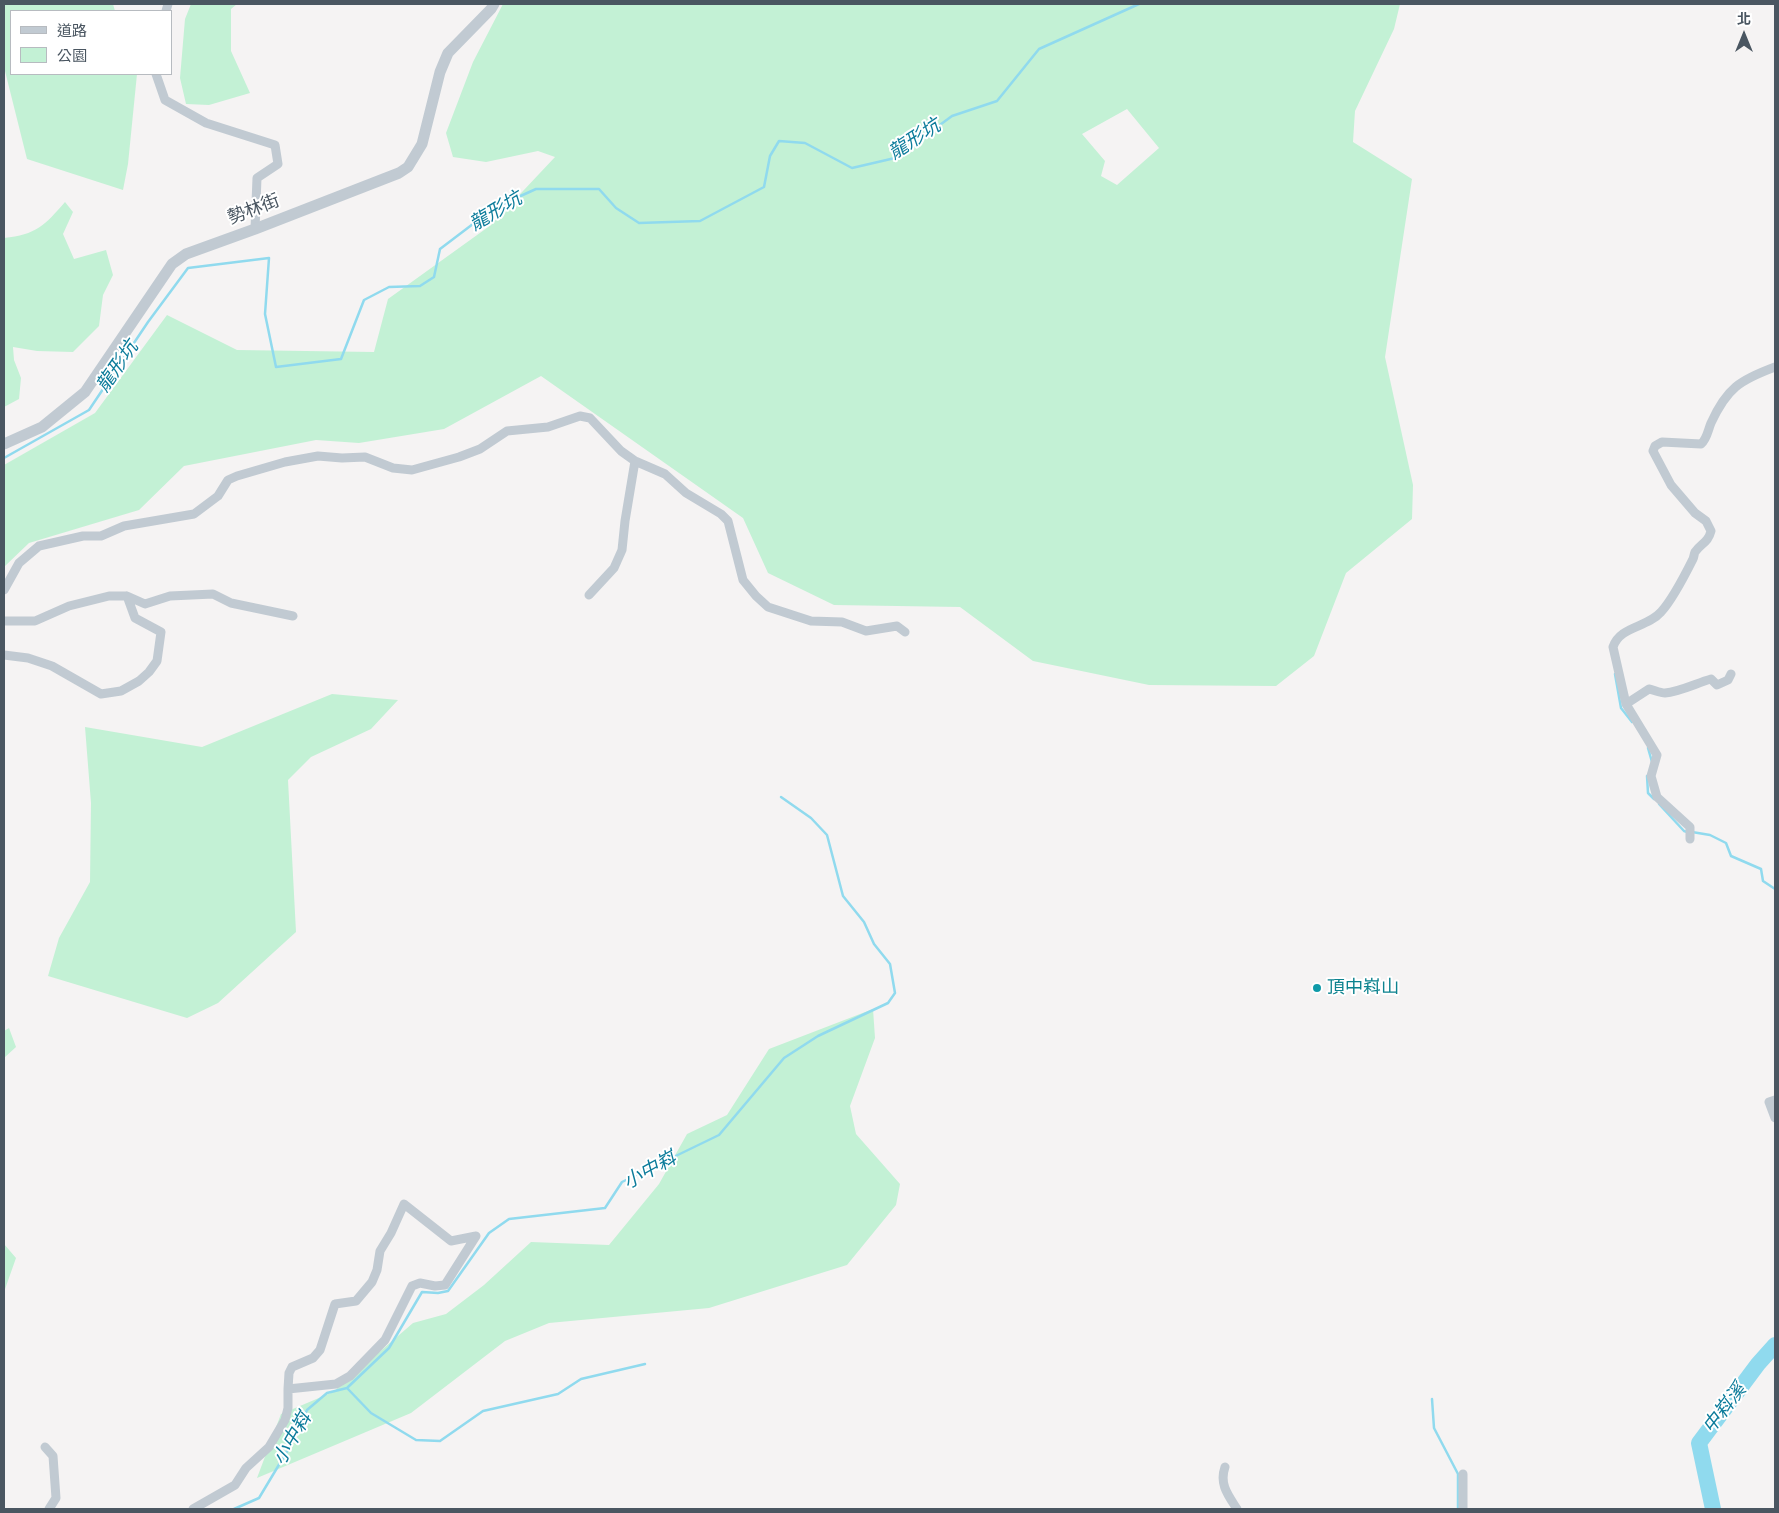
<!DOCTYPE html>
<html>
<head>
<meta charset="utf-8">
<style>
	body { margin:0 }
	#map { position:relative; width:1779px; height:1513px; overflow:hidden; background:#f5f3f3; font-family:Signika,"Noto Sans TC",sans-serif }
	canvas { display:block }
	.frame { position:absolute; inset:0; border:5px solid #4a5661; pointer-events:none }
	.legend { position:absolute; left:10px; top:10px; width:162px; height:65px; box-sizing:border-box; background:#fff; border:1px solid #b7bbc0; margin:0; padding:6px 9px; list-style:none; font-size:15px; color:#4a5661 }
	.legend li { display:flex; align-items:center; gap:10px; height:25px }
	.legend b { width:25px; border:1px solid #b7bbc0 }
	.north { position:absolute; left:1719px; top:10px; width:50px; height:50px; -webkit-text-stroke:4px #fff; paint-order:stroke; rotate:0deg; font-size:14px; font-weight:700; line-height:20px; text-align:center; color:#4a5661 }
	.north::after { content:''; display:block; margin:auto; width:18px; height:22px; background:#4a5661; clip-path:polygon(50% 0,100% 100%,50% 72%,0 100%) }
</style>
</head>
<body>
<div id="map">
<canvas width="1779" height="1513"></canvas>
<div class="frame"></div>
<ul class="legend">
<li><b style="height:6px;background:#c1cad2"></b>道路</li>
<li><b style="height:14px;background:#c3f1d5"></b>公園</li>
</ul>
<div class="north">北</div>
</div>
<script>
const g = document.querySelector('canvas').getContext('2d');
g.lineJoin = 'round';
function fillPath(path, color) {
  g.fillStyle = color;
  g.fill(path, 'evenodd');
}
function stroke(path, color, width, dash) {
  g.strokeStyle = color;
  g.lineWidth = width;
  g.lineCap = dash ? 'butt' : 'round';
  g.setLineDash(dash || []);
  g.stroke(path);
}
function label(font, color, halo, rows, align = 'center') {
  g.font = font + ' Signika,"Noto Sans TC",sans-serif';
  g.lineWidth = 4;
  g.setLineDash([]);
  g.textBaseline = 'middle';
  g.strokeStyle = halo;
  g.fillStyle = color;
  for (const [text, x, y, turn = 0] of rows) {
    g.save();
    g.translate(x, y);
    g.rotate((+turn || 0) * Math.PI / 180);
    g.textAlign = isNaN(turn) ? turn : align;
    if (halo) g.strokeText(text, 0, 0);
    g.fillText(text, 0, 0);
    g.restore();
  }
}
const green = new Path2D(`
	M 4,4 L 113,4 L 115,11 L 11,11 L 11,74 L 137,74 L 128,164 L 123,190 L 27,159 L 4,67 Z
	M 191,4 L 237,4 L 231,9 L 231,51 L 250,93 L 209,105 L 186,104 L 180,78 L 185,19 Z
	M 503,4 L 1400,4 L 1394,29 L 1355,111 L 1353,142 L 1412,179 L 1385,357 L 1413,485 L 1412,519 L 1346,573 L 1314,656 L 1276,686 L 1149,685 L 1033,661 L 960,607 L 834,605 L 768,573 L 743,518 L 541,376 L 444,429 L 359,443 L 316,440 L 184,466 L 139,510 L 29,543 L 4,567 L 4,465 L 95,413 L 167,315 L 237,350 L 374,352 L 388,299 L 491,225 L 555,157 L 538,151 L 486,162 L 453,157 L 446,133 L 473,62 ZM 1127,109 L 1159,148 L 1117,185 L 1101,176 L 1105,161 L 1082,134 Z
	M 65,202 L 73,212 L 63,234 L 74,259 L 106,250 L 113,275 L 103,295 L 99,326 L 73,352 L 37,351 L 13,347 L 14,360 L 21,378 L 19,399 L 4,407 L 4,238 C 36,235 45,225 65,202 Z
	M 332,694 L 398,700 L 371,729 L 311,757 L 288,780 L 296,932 L 218,1003 L 187,1018 L 48,976 L 59,938 L 90,882 L 91,803 L 85,727 L 202,747 Z
	M 873,1009 L 875,1038 L 850,1106 L 856,1134 L 900,1184 L 896,1205 L 847,1265 L 709,1308 L 549,1323 L 505,1341 L 411,1413 L 257,1478 L 281,1414 L 333,1392 L 413,1323 L 446,1314 L 484,1285 L 531,1242 L 609,1245 L 659,1184 L 687,1134 L 727,1115 L 769,1049 Z
	M 9,1028 L 16,1047 L 4,1058 L 4,1031 Z
	M 4,1244 L 16,1258 L 4,1292 Z`);
const stream = new Path2D(`
	M 4,458 L 89,410 L 148,322 L 188,268 L 269,258 L 265,314 L 276,367 L 341,359 L 364,300 L 389,287 L 420,286 L 434,277 L 440,249 L 494,208 L 536,189 L 599,189 L 616,208 L 639,223 L 700,221 L 764,187 L 770,156 L 779,141 L 805,143 L 852,168 L 895,158 L 952,116 L 997,101 L 1039,49 L 1139,4
	M 1615,674 L 1621,708 L 1632,722
	M 1648,748 L 1652,762
	M 1647,776 L 1648,793 L 1654,799
	M 1659,804 L 1684,831 L 1687,832
	M 1692,832 L 1710,835 L 1726,843 L 1731,856 L 1761,869 L 1763,881 L 1775,889
	M 347,1388 L 371,1413 L 416,1440 L 440,1441 L 483,1411 L 558,1394 L 581,1379 L 645,1364
	M 1432,1399 L 1434,1428 L 1458,1474 L 1458,1509
	M 234,1509 L 259,1498 L 289,1448 L 307,1410 L 327,1393 L 347,1388 L 389,1348 L 422,1292 L 438,1293 L 448,1291 L 489,1233 L 509,1219 L 605,1208 L 622,1182 L 719,1135 L 784,1058 L 818,1036 L 888,1003 L 895,993 L 890,964 L 874,944 L 864,922 L 843,896 L 827,835 L 811,818 L 781,797`);
const river = new Path2D(`
	M 1713,1509 L 1699,1443 L 1758,1364 L 1775,1345`);
const minor = new Path2D(`
	M 166,11 L 168,4
	M 156,74 L 165,100 L 206,123 L 275,145 L 278,164 L 257,178 L 255,229
	M 4,590 L 19,563 L 39,546 L 83,536 L 101,536 L 124,526 L 194,514 L 218,496 L 228,480 L 237,476 L 285,462 L 318,456 L 342,458 L 365,457 L 393,468 L 412,470 L 459,457 L 480,449 L 507,431 L 548,427 L 580,416 L 590,418 L 621,451 L 635,461 L 665,474 L 686,493 L 721,514 L 728,521 L 743,580 L 756,596 L 768,607 L 811,621 L 842,622 L 866,631 L 897,626 L 905,632
	M 589,595 L 614,568 L 622,550 L 625,521 L 635,461
	M 4,621 L 35,621 L 69,606 L 109,596 L 127,596 L 145,604 L 170,596 L 213,594 L 231,603 L 293,616
	M 4,655 L 28,658 L 52,666 L 101,694 L 121,691 L 139,681 L 149,672 L 157,661 L 161,632 L 135,618 L 127,596
	M 1626,704 L 1649,689 C 1654,690 1660,693 1665,693 C 1679,692 1697,683 1711,679 L 1717,685 L 1728,680 L 1731,674
	M 1690,839 L 1690,827 L 1657,797 L 1651,776 L 1657,755 L 1626,704 L 1613,647 C 1620,626 1647,628 1661,612 C 1673,599 1685,575 1693,559 C 1694,557 1694,554 1695,552 C 1701,543 1708,543 1711,531 L 1706,521 L 1695,513 L 1671,485 L 1653,451 L 1655,446 L 1662,442 L 1701,444 C 1707,439 1708,430 1711,423 C 1727,388 1740,380 1775,367
	M 1775,1100 L 1769,1102 L 1775,1118
	M 288,1389 L 289,1373 L 292,1367 L 313,1358 L 320,1350 L 335,1304 L 356,1301 L 372,1282 L 377,1270 L 380,1251 L 391,1233 L 404,1204 L 451,1241 L 476,1236
	M 45,1447 L 53,1456 L 56,1498 L 49,1509
	M 1225,1467 C 1219,1484 1228,1495 1237,1509
	M 1463,1474 L 1463,1509
	M 193,1509 L 235,1485 L 246,1468 L 269,1447 L 285,1420 L 288,1408 L 288,1389 L 336,1384 L 350,1376 L 385,1340 L 412,1286 L 420,1283 L 435,1286 L 445,1285 L 476,1236`);
const tertiary = new Path2D(`
	M 4,444 L 42,427 L 85,392 L 172,264 L 186,254 L 255,229 L 399,173 L 408,167 L 422,144 L 440,72 L 448,53 L 491,9 L 494,4`);
const markers = [
	[1317,988,5,"#0f9aa8"]
];
const streetNames = [
	["勢林街",254,210,-21]
];
const cultureNames = [
	["頂中嵙山",1327,988]
];
const waterNames = [
	["龍形坑",915,140,-33],
	["龍形坑",496,212,-31],
	["龍形坑",118,367,-55],
	["小中嵙",650,1171,-29],
	["中嵙溪",1725,1409,-52],
	["小中嵙",293,1439,-60]
];
fillPath(green, '#c3f1d5');
stroke(stream, '#90daee', 2.5);
stroke(river, '#90daee', 16);
stroke(minor, '#c1cad2', 9);
stroke(tertiary, '#c1cad2', 11);
for (const [x, y, r, color] of markers) {
  const dot = new Path2D();
  dot.arc(x, y, r, 0, 2 * Math.PI);
  g.fillStyle = color;
  g.fill(dot);
  stroke(dot, '#fff', 2);
}
label('18px', '#4a5661', '#fff', streetNames);
label('18px', '#0d838f', '#fff', cultureNames, 'left');
label('italic 19px', '#0c7c9b', '#fff', waterNames);
</script>
</body>
</html>
